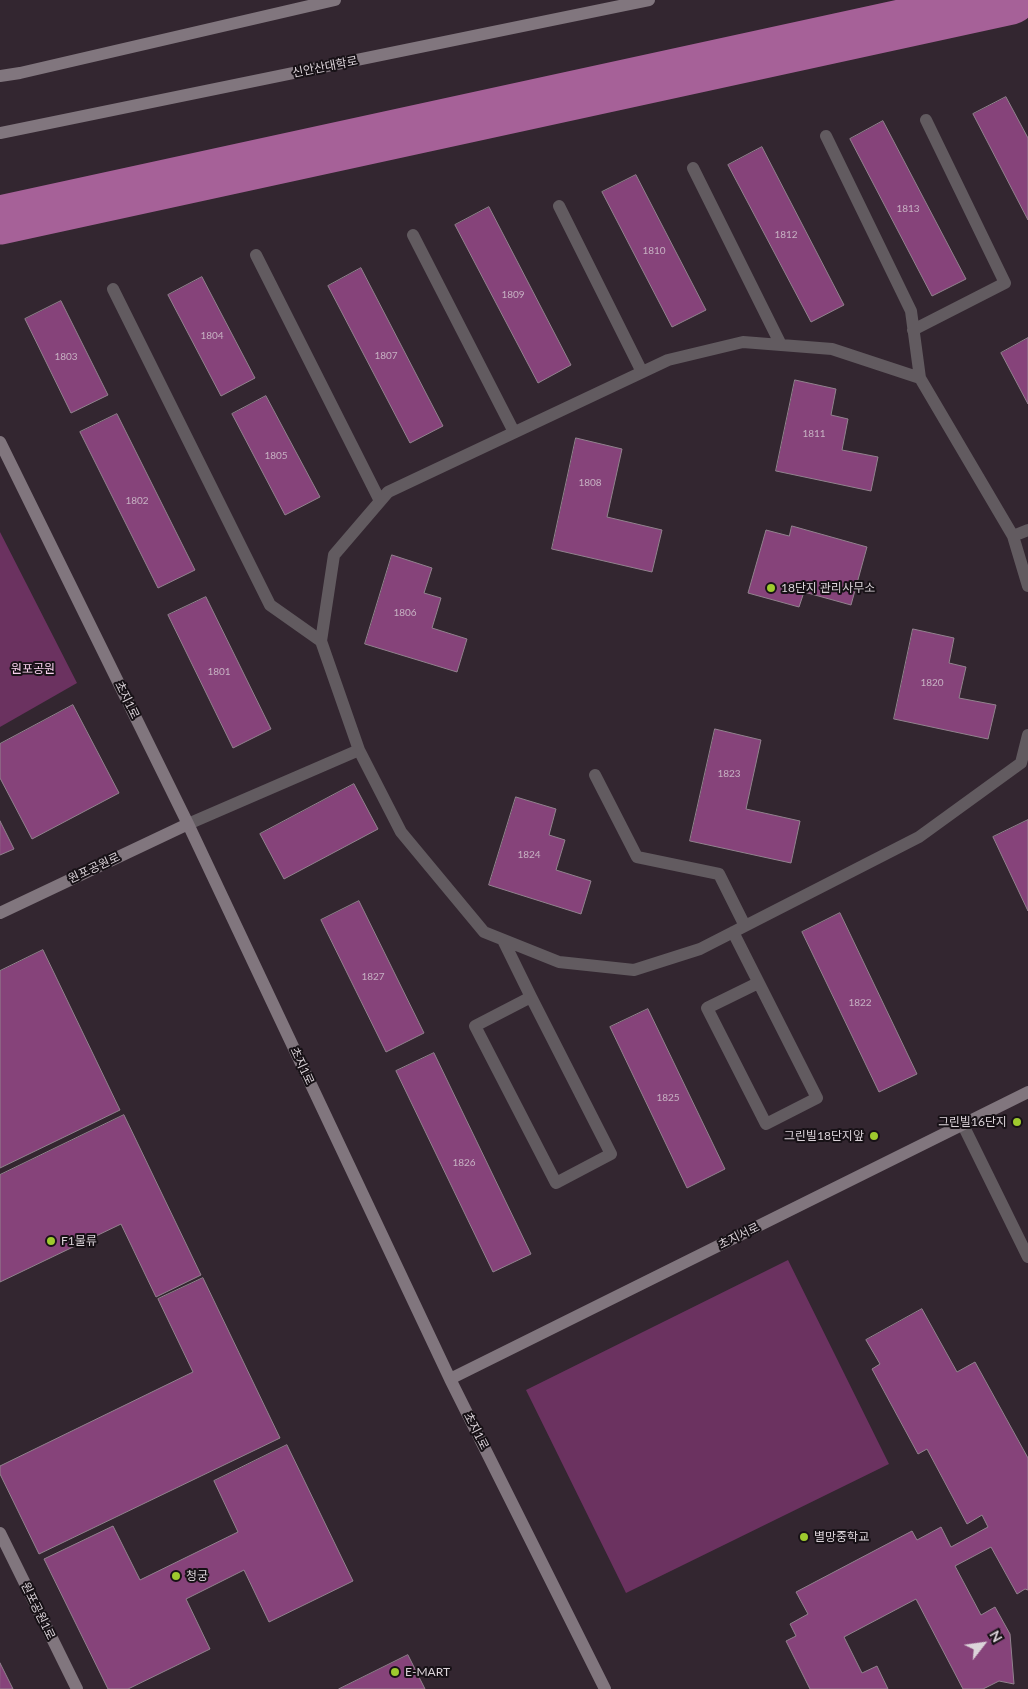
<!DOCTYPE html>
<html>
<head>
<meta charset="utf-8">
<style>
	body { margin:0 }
	#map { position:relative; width:1028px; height:1689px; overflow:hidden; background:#332630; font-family:Lato,sans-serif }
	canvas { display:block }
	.north { position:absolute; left:958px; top:1619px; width:50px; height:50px; -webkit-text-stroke:4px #171116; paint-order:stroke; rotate:60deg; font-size:14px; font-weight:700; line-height:20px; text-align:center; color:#dcd4da }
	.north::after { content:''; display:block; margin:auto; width:18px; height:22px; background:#dcd4da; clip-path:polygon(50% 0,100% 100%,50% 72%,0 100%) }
</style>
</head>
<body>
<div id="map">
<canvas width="1028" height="1689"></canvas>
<div class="north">N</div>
</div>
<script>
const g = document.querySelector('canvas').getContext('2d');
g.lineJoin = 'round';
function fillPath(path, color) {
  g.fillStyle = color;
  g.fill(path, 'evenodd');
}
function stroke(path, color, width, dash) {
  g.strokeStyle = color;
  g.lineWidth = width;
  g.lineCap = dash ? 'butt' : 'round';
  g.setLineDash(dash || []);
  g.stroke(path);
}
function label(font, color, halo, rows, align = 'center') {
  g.font = font + ' Lato,"Noto Sans KR",sans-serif';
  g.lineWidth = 4;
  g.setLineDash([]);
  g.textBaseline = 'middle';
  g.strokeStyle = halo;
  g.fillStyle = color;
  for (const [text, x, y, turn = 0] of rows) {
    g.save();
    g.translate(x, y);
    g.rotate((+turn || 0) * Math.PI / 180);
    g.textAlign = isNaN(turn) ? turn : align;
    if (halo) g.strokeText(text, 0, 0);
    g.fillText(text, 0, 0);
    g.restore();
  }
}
const green = new Path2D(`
	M 0,532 L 77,683 L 0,727 Z
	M 788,1260 L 889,1464 L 626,1593 L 526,1390 Z`);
const river = new Path2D(`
	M 0,220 L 1011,0`);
const building = new Path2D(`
	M 1006,97 L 1028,138 L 1028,220 L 973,114 Z
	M 883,121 L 966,279 L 932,296 L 850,139 Z
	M 762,147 L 844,305 L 811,322 L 728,165 Z
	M 636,175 L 706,310 L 672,327 L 602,192 Z
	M 489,207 L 571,365 L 538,383 L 455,225 Z
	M 361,268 L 443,426 L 410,443 L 328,286 Z
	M 202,277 L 255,378 L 221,396 L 168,295 Z
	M 61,301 L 108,395 L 71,413 L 25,319 Z
	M 1028,338 L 1028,404 L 1001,353 Z
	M 795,380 L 836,389 L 831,415 L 848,419 L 842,450 L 878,457 L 871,491 L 776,471 Z
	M 266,396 L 320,497 L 285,515 L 232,414 Z
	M 117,414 L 195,570 L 158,588 L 80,432 Z
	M 576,438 L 622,449 L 607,517 L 662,530 L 652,572 L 552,549 Z
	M 792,526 L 867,547 L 851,605 L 804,592 L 799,607 L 748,593 L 766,530 L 789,536 Z
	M 392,555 L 432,568 L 424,593 L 441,598 L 432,628 L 467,639 L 457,672 L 365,644 Z
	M 206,597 L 271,729 L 233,748 L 168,615 Z
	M 913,629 L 954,638 L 949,663 L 966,667 L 959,698 L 996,705 L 988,739 L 894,719 Z
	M 73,705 L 119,793 L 32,839 L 0,778 L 0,744 Z
	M 715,729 L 761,740 L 746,809 L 800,821 L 791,863 L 690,841 Z
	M 354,784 L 378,829 L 284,879 L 260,834 Z
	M 516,797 L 556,809 L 549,835 L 565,840 L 556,870 L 591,881 L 581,914 L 489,885 Z
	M 1028,820 L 1028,911 L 993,837 Z
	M 0,821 L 14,849 L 0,855 Z
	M 359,901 L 424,1033 L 386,1052 L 321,920 Z
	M 840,913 L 917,1074 L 879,1092 L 802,932 Z
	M 43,950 L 120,1110 L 0,1168 L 0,971 Z
	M 648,1009 L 725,1169 L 687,1188 L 610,1027 Z
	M 434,1053 L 531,1254 L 493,1272 L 396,1071 Z
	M 124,1115 L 201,1275 L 156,1297 L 121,1224 L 0,1282 L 0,1175 Z
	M 203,1278 L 280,1438 L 39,1554 L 0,1474 L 0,1466 L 193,1372 L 158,1299 Z
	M 922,1309 L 957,1372 L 975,1362 L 1028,1458 L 1028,1590 L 1025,1589 L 1017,1594 L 991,1547 L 955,1566 L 981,1615 L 995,1607 L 1010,1634 L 1014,1684 L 999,1681 L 983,1689 L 963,1689 L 916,1599 L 844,1637 L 862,1673 L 877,1666 L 888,1689 L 810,1689 L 786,1641 L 796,1636 L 790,1624 L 808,1614 L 796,1592 L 912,1531 L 917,1540 L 941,1527 L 951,1547 L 988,1527 L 982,1515 L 967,1524 L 927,1449 L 918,1454 L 872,1369 L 880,1364 L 866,1340 Z
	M 287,1445 L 353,1581 L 269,1622 L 244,1570 L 186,1599 L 210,1649 L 128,1689 L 108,1689 L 44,1559 L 113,1526 L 140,1580 L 238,1532 L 214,1481 Z
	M 408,1655 L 425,1689 L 339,1689 Z
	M 0,1663 L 13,1689 L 0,1689 Z`);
const lane = new Path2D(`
	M 826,136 L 911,311 L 920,378
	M 693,168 L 781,345
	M 559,206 L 642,372
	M 413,235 L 514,432
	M 256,255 L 380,501
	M 113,289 L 270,605 L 321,641
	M 913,330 L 1005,283 L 926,120
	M 1013,536 L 1028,586
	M 359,750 L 401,832 L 484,932 L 559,962 L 634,970 L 700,949 L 919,837 L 1021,763 L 1028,735
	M 595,775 L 637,857 L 719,874 L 745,926
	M 188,824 L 359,750 L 321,641 L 334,555 L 388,492 L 668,360 L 743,342 L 832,349 L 920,378 L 1013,536 L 1028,530
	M 733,932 L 817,1098 L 766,1124 L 707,1008 L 758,983
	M 503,940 L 531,997 L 611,1154 L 556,1183 L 475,1026 L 531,997
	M 963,1125 L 1028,1257`);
const secondary = new Path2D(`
	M 0,76 L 20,73 L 335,0
	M 0,133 L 649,0
	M 0,442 L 188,824 L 450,1379 L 605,1689
	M 0,913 L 188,824
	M 450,1379 L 1028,1092
	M 0,1533 L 77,1689`);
const markers = [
	[771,588,5,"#9eca2e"],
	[1017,1122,5,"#9eca2e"],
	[874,1136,5,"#9eca2e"],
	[51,1241,5,"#9eca2e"],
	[804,1537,5,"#9eca2e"],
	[176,1576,5,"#9eca2e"],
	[395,1672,5,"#9eca2e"]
];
const numberNames = [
	["1813",908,209],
	["1812",786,235],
	["1810",654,251],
	["1809",513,295],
	["1804",212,336],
	["1807",386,356],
	["1803",66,357],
	["1811",814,434],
	["1805",276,456],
	["1808",590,483],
	["1802",137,501],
	["1806",405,613],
	["1801",219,672],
	["1820",932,683],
	["1823",729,774],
	["1824",529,855],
	["1827",373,977],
	["1822",860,1003],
	["1825",668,1098],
	["1826",464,1163]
];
const streetNames = [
	["신안산대학로",325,67,-11],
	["초지1로",127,700,64],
	["원포공원로",94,868,-25],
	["초지1로",302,1066,65],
	["초지서로",739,1236,-26],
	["초지1로",476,1431,63],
	["원포공원1로",38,1611,64]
];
const poiNames = [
	["18단지 관리사무소",781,588],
	["그린빌16단지",1007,1122,"right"],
	["그린빌18단지앞",864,1136,"right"],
	["F1물류",61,1241],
	["별망중학교",814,1537],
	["청궁",186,1576],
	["E-MART",405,1672]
];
const parkNames = [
	["원포공원",33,669]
];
fillPath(green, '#6b3260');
stroke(river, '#a66198', 49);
fillPath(building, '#86437a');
stroke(building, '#92828e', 1);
stroke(lane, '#625b60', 12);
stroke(secondary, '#81767e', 12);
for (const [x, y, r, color] of markers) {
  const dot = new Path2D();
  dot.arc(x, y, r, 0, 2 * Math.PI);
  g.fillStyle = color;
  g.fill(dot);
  stroke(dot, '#171116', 2);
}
label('10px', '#c6b0c2', null, numberNames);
label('12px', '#dcd4da', '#171116', streetNames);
label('12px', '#dcd4da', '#171116', poiNames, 'left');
label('12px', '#f8d1ee', '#171116', parkNames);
</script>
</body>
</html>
